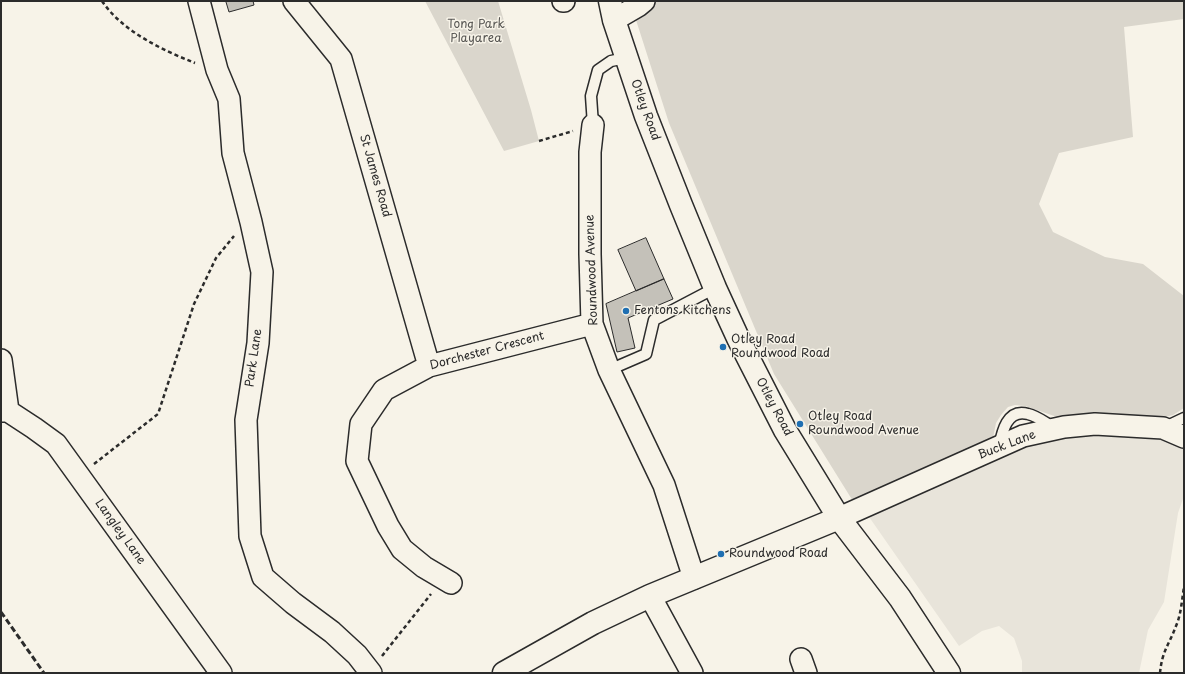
<!DOCTYPE html>
<html>
<head>
<meta charset="utf-8">
<style>
	body { margin:0 }
	#map { position:relative; width:1185px; height:674px; overflow:hidden; background:#f7f3e8; font-family:"Playpen Sans",sans-serif }
	canvas { display:block }
	.frame { position:absolute; inset:0; border:2px solid #2b2b2b; pointer-events:none }
</style>
</head>
<body>
<div id="map">
<canvas width="1185" height="674"></canvas>
<div class="frame"></div>
</div>
<script>
const g = document.querySelector('canvas').getContext('2d');
g.lineJoin = 'round';
function fillPath(path, color) {
  g.fillStyle = color;
  g.fill(path, 'evenodd');
}
function stroke(path, color, width, dash) {
  g.strokeStyle = color;
  g.lineWidth = width;
  g.lineCap = dash ? 'butt' : 'round';
  g.setLineDash(dash || []);
  g.stroke(path);
}
function label(font, color, halo, rows, align = 'center') {
  g.font = font + ' "Playpen Sans",sans-serif';
  g.lineWidth = 3;
  g.setLineDash([]);
  g.textBaseline = 'middle';
  g.strokeStyle = halo;
  g.fillStyle = color;
  for (const [text, x, y, turn = 0] of rows) {
    g.save();
    g.translate(x, y);
    g.rotate((+turn || 0) * Math.PI / 180);
    g.textAlign = isNaN(turn) ? turn : align;
    if (halo) g.strokeText(text, 0, 0);
    g.fillText(text, 0, 0);
    g.restore();
  }
}
const built = new Path2D(`
	M 1075,428 L 1161,435 L 1184,447 L 1184,496 L 1178,513 L 1164,602 L 1148,630 L 1139,673 L 1022,673 L 1022,661 L 1014,638 L 999,626 L 982,631 L 959,646 L 867,514 L 997,454 Z`);
const green = new Path2D(`
	M 425,1 L 498,1 L 531,110 L 539,141 L 504,151 Z
	M 655,1 L 1184,1 L 1184,19 L 1124,27 L 1133,137 L 1059,153 L 1039,204 L 1053,232 L 1105,257 L 1143,264 L 1184,296 L 1184,408 L 1173,415 L 1153,420 L 1066,420 L 1025,406 L 1015,405 L 1008,407 L 1001,415 L 996,423 L 992,443 L 856,506 L 774,374 L 669,123 L 636,20 Z`);
const building = new Path2D(`
	M 230,1 L 253,1 L 254,5 L 229,12 L 226,2 Z
	M 646,238 L 664,279 L 636,291 L 618,250 Z
	M 664,279 L 673,299 L 628,318 L 635,348 L 617,352 L 606,304 Z`);
const path = new Path2D(`
	M 102,1 C 122,31 162,50 195,63
	M 539,141 L 573,131
	M 94,464 L 158,414 L 194,304 L 216,258 L 234,236
	M 382,656 L 431,594
	M 1160,673 C 1162,651 1169,645 1176,626 C 1181,615 1182,599 1184,587`);
const service = new Path2D(`
	M 593,125 L 591,96 L 598,70 L 611,61 L 626,58
	M 609,370 L 646,354 L 654,320 L 715,288
	M 1165,427 L 1184,418
	M 999,447 C 1002,432 1007,408 1028,414 C 1037,416 1046,423 1053,427`);
const minor = new Path2D(`
	M 199,1 L 217,70 L 229,99 L 233,153 L 251,222 L 262,272 L 258,343 L 246,420 L 250,536 L 263,577 L 293,603 L 332,632 L 357,655 L 371,673
	M 294,1 L 341,59 L 429,366
	M 563,1 L 564,1
	M 614,20 L 638,6 L 644,1
	M 593,125 L 590,152 L 590,254 L 592,324 L 609,370 L 664,485 L 694,578
	M 1,360 L 8,411
	M 1,411 L 8,411 L 34,428 L 56,444 L 221,673
	M 839,518 L 1023,436 L 1064,427 L 1095,424 L 1163,428 L 1184,437
	M 451,583 L 424,567 L 402,549 L 388,526 L 357,461 L 361,424 L 384,390 L 429,366 L 592,324
	M 650,596 L 692,673
	M 801,659 L 806,673`);
const tertiary = new Path2D(`
	M 504,673 L 593,623 L 650,596 L 839,518`);
const primary = new Path2D(`
	M 610,1 L 614,20 L 646,116 L 681,205 L 715,288 L 738,338 L 785,430 L 839,518 L 900,598 L 949,673`);
const rail = new Path2D(`
	M 1,612 L 44,673`);
const markers = [
	[626,311,4,"#1f6fb2"],
	[723,347,4,"#1f6fb2"],
	[800,424,4,"#1f6fb2"],
	[721,554,4,"#1f6fb2"]
];
const parkNames = [
	["Tong Park",476,25],
	["Playarea",476,39]
];
const streetNames = [
	["Otley Road",645,110,70],
	["St James Road",375,176,74],
	["Roundwood Avenue",592,270,-92],
	["Dorchester Crescent",487,351,-15],
	["Park Lane",254,358,-82],
	["Otley Road",774,407,62],
	["Buck Lane",1007,445,-21],
	["Langley Lane",120,532,54]
];
const poiNames = [
	["Fentons Kitchens",634,311],
	["Otley Road",731,340],
	["Roundwood Road",731,354],
	["Otley Road",808,417],
	["Roundwood Avenue",808,431],
	["Roundwood Road",729,554]
];
fillPath(built, '#e8e4da');
fillPath(green, '#dad6cc');
fillPath(building, '#c4c1b9');
stroke(building, '#2b2b2b', 1);
stroke(service, '#2b2b2b', 13);
stroke(minor, '#2b2b2b', 24);
stroke(tertiary, '#2b2b2b', 25);
stroke(primary, '#2b2b2b', 25);
stroke(path, '#2b2b2b', 2.5, [4, 3]);
stroke(service, '#f7f3e8', 10);
stroke(minor, '#f7f3e8', 21);
stroke(tertiary, '#f7f3e8', 22);
stroke(primary, '#f7f3e8', 22);
stroke(rail, '#2b2b2b', 3, [6, 3]);
for (const [x, y, r, color] of markers) {
  const dot = new Path2D();
  dot.arc(x, y, r, 0, 2 * Math.PI);
  g.fillStyle = color;
  g.fill(dot);
  stroke(dot, '#f7f3e8', 1.5);
}
label('12px', '#575653', '#f7f3e8', parkNames);
label('12px', '#2b2b2b', '#f7f3e8', streetNames);
label('12px', '#2b2b2b', '#f7f3e8', poiNames, 'left');
</script>
</body>
</html>
